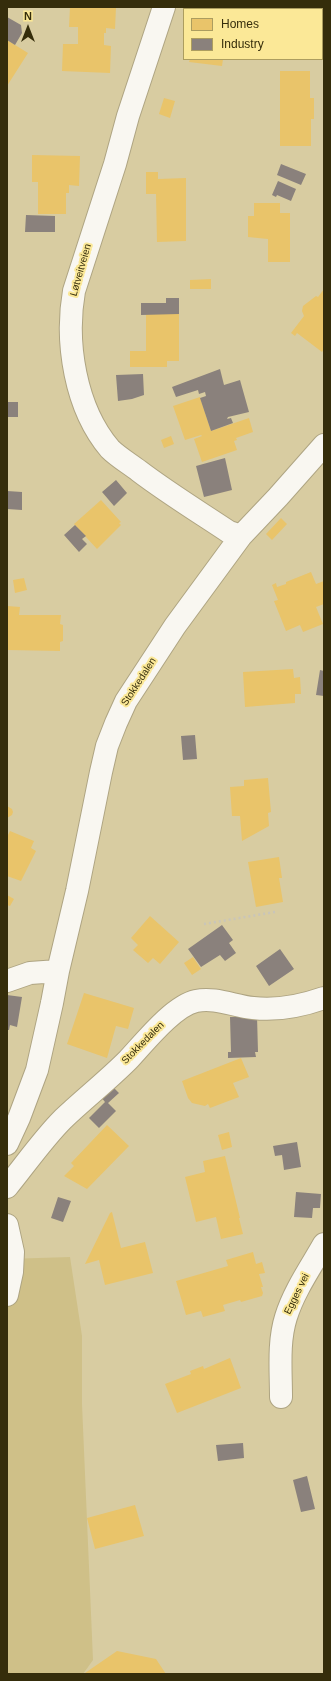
<!DOCTYPE html>
<html>
<head>
<meta charset="utf-8">
<style>
	body { margin:0 }
	#map { position:relative; width:331px; height:1681px; overflow:hidden; background:#d8cca1; font-family:Arial,sans-serif }
	canvas { display:block }
	.frame { position:absolute; inset:0; border:8px solid #352d0b; pointer-events:none }
	.legend { position:absolute; left:183px; top:8px; width:140px; height:52px; box-sizing:border-box; background:#fbe897; border:1px solid #ac9d5f; margin:0; padding:5px 7px; list-style:none; font-size:12px; color:#352d0b }
	.legend li { display:flex; align-items:center; gap:8px; height:20px }
	.legend b { width:20px; border:1px solid #ac9d5f }
	.north { position:absolute; left:8px; top:8px; width:40px; height:40px; -webkit-text-stroke:3px #fbe897; paint-order:stroke; rotate:0deg; font-size:11px; font-weight:700; line-height:16px; text-align:center; color:#352d0b }
	.north::after { content:''; display:block; margin:auto; width:14px; height:18px; background:#352d0b; clip-path:polygon(50% 0,100% 100%,50% 72%,0 100%) }
</style>
</head>
<body>
<div id="map">
<canvas width="331" height="1681"></canvas>
<div class="frame"></div>
<ul class="legend">
<li><b style="height:11px;background:#e9c46a"></b>Homes</li>
<li><b style="height:11px;background:#8a817c"></b>Industry</li>
</ul>
<div class="north">N</div>
</div>
<script>
const g = document.querySelector('canvas').getContext('2d');
g.lineJoin = 'round';
function fillPath(path, color) {
  g.fillStyle = color;
  g.fill(path, 'evenodd');
}
function stroke(path, color, width, dash) {
  g.strokeStyle = color;
  g.lineWidth = width;
  g.lineCap = dash ? 'butt' : 'round';
  g.setLineDash(dash || []);
  g.stroke(path);
}
function label(font, color, halo, rows, align = 'center') {
  g.font = font + ' Arial,sans-serif';
  g.lineWidth = 4;
  g.setLineDash([]);
  g.textBaseline = 'middle';
  g.strokeStyle = halo;
  g.fillStyle = color;
  for (const [text, x, y, turn = 0] of rows) {
    g.save();
    g.translate(x, y);
    g.rotate((+turn || 0) * Math.PI / 180);
    g.textAlign = isNaN(turn) ? turn : align;
    if (halo) g.strokeText(text, 0, 0);
    g.fillText(text, 0, 0);
    g.restore();
  }
}
const green = new Path2D(`
	M 70,1257 L 82,1336 L 82,1404 L 93,1660 L 83,1674 L 7,1674 L 7,1259 Z`);
const homes = new Path2D(`
	M 70,7 L 116,7 L 115,29 L 106,28 L 106,33 L 104,33 L 104,45 L 111,46 L 110,73 L 62,71 L 63,44 L 78,44 L 78,27 L 69,27 Z
	M 302,7 L 324,7 L 324,24 L 322,24 L 322,9 L 302,9 Z
	M 7,40 L 28,53 L 7,86 Z
	M 190,59 L 223,59 L 222,66 L 189,62 Z
	M 280,71 L 310,71 L 310,98 L 314,98 L 314,119 L 311,119 L 311,146 L 280,146 Z
	M 164,98 L 175,101 L 170,118 L 159,114 Z
	M 32,155 L 80,156 L 79,186 L 69,185 L 69,193 L 66,193 L 66,214 L 38,214 L 38,182 L 32,182 Z
	M 146,172 L 158,172 L 158,179 L 186,178 L 186,241 L 157,242 L 156,194 L 146,194 Z
	M 254,203 L 280,203 L 280,213 L 290,213 L 290,262 L 268,262 L 268,239 L 248,237 L 248,216 L 254,216 Z
	M 211,279 L 211,289 L 190,289 L 190,280 Z
	M 324,289 L 324,349 L 322,352 L 297,333 L 295,336 L 291,333 L 304,316 L 302,311 L 303,306 L 316,296 L 318,297 Z
	M 146,314 L 179,314 L 179,361 L 167,361 L 167,367 L 130,367 L 130,351 L 146,351 Z
	M 200,397 L 211,431 L 249,418 L 253,432 L 236,438 L 237,440 L 234,441 L 237,450 L 202,462 L 194,439 L 202,436 L 201,435 L 185,440 L 173,406 Z
	M 171,436 L 174,444 L 164,448 L 161,440 Z
	M 101,500 L 121,522 L 119,523 L 121,525 L 97,549 L 74,524 Z
	M 281,518 L 287,524 L 272,540 L 266,534 Z
	M 311,572 L 316,584 L 324,581 L 324,604 L 316,607 L 323,624 L 303,632 L 300,625 L 286,631 L 274,601 L 278,600 L 272,585 L 276,583 L 277,587 L 286,584 L 286,582 Z
	M 24,578 L 27,590 L 15,593 L 13,580 Z
	M 7,606 L 20,607 L 19,615 L 61,615 L 60,624 L 63,625 L 63,641 L 60,642 L 60,651 L 7,650 Z
	M 293,669 L 294,678 L 300,677 L 301,694 L 295,694 L 295,703 L 245,707 L 243,672 Z
	M 268,778 L 271,812 L 268,813 L 269,826 L 242,841 L 240,816 L 232,816 L 230,787 L 244,786 L 244,780 Z
	M 7,806 L 12,809 L 13,812 L 12,815 L 7,818 Z
	M 10,831 L 34,841 L 31,848 L 36,851 L 21,881 L 7,876 L 7,837 Z
	M 279,857 L 282,878 L 279,878 L 283,902 L 256,907 L 248,862 Z
	M 7,895 L 14,899 L 10,906 L 7,905 Z
	M 150,916 L 179,942 L 160,964 L 153,958 L 148,963 L 133,950 L 138,945 L 131,938 Z
	M 193,957 L 201,969 L 192,975 L 184,963 Z
	M 84,993 L 134,1008 L 128,1029 L 116,1026 L 107,1058 L 67,1044 Z
	M 241,1058 L 249,1077 L 233,1083 L 239,1097 L 210,1108 L 208,1104 L 205,1106 L 192,1103 L 188,1098 L 182,1081 Z
	M 107,1125 L 129,1146 L 87,1189 L 64,1176 L 74,1166 L 71,1163 Z
	M 229,1132 L 232,1147 L 222,1150 L 218,1135 Z
	M 225,1156 L 240,1218 L 239,1218 L 243,1234 L 221,1239 L 216,1217 L 196,1222 L 185,1177 L 205,1172 L 203,1161 Z
	M 112,1212 L 121,1248 L 145,1242 L 153,1273 L 105,1285 L 99,1260 L 85,1264 L 110,1213 Z
	M 253,1252 L 256,1264 L 262,1262 L 265,1273 L 259,1274 L 263,1287 L 261,1287 L 263,1293 L 262,1296 L 241,1302 L 240,1300 L 223,1305 L 225,1311 L 203,1317 L 201,1311 L 186,1315 L 176,1281 L 228,1266 L 226,1260 Z
	M 230,1358 L 241,1388 L 177,1413 L 165,1384 L 191,1374 L 190,1371 L 203,1366 L 204,1369 Z
	M 135,1505 L 144,1536 L 95,1549 L 87,1518 Z
	M 117,1651 L 156,1659 L 166,1674 L 85,1674 L 85,1673 Z`);
const industry = new Path2D(`
	M 7,17 L 21,25 L 22,33 L 15,45 L 7,40 Z
	M 281,164 L 306,174 L 301,185 L 277,175 Z
	M 278,181 L 296,189 L 291,201 L 277,195 L 276,197 L 272,195 Z
	M 26,215 L 55,216 L 55,232 L 25,232 Z
	M 166,298 L 179,298 L 179,314 L 141,315 L 141,303 L 166,303 Z
	M 220,369 L 224,385 L 240,380 L 249,412 L 228,417 L 227,419 L 231,418 L 233,423 L 211,431 L 200,398 L 206,396 L 205,392 L 199,394 L 198,390 L 176,397 L 172,387 Z
	M 143,374 L 144,395 L 132,399 L 118,401 L 116,375 Z
	M 7,402 L 18,402 L 18,417 L 7,417 Z
	M 225,458 L 232,490 L 204,497 L 196,466 Z
	M 116,480 L 127,493 L 114,506 L 102,492 Z
	M 7,491 L 22,492 L 22,510 L 7,509 Z
	M 75,525 L 86,536 L 82,539 L 87,544 L 79,552 L 64,535 Z
	M 320,670 L 324,671 L 324,696 L 316,695 Z
	M 195,735 L 197,759 L 183,760 L 181,736 Z
	M 222,925 L 233,940 L 229,943 L 236,953 L 225,961 L 220,955 L 201,967 L 188,949 Z
	M 280,949 L 294,969 L 269,986 L 256,966 Z
	M 7,995 L 22,997 L 17,1027 L 10,1025 L 9,1030 L 7,1030 Z
	M 257,1016 L 258,1052 L 255,1052 L 256,1057 L 228,1058 L 228,1052 L 231,1052 L 230,1017 Z
	M 112,1086 L 119,1093 L 108,1103 L 116,1111 L 99,1128 L 89,1118 L 105,1102 L 101,1097 Z
	M 297,1142 L 301,1167 L 284,1170 L 282,1155 L 275,1156 L 273,1146 Z
	M 296,1192 L 321,1194 L 320,1208 L 313,1208 L 312,1218 L 294,1217 Z
	M 58,1197 L 71,1201 L 63,1222 L 51,1218 Z
	M 243,1443 L 244,1458 L 218,1461 L 216,1445 Z
	M 307,1476 L 315,1509 L 301,1512 L 293,1480 Z`);
const path = new Path2D(`
	M 204,924 L 275,912`);
const minor = new Path2D(`
	M 164,7 L 128,116 L 115,164 L 74,291 C 65,342 75,408 110,449 C 118,457 130,464 139,471 C 168,493 199,512 229,532 L 241,536
	M 7,981 L 30,973 L 58,971
	M 7,1144 L 19,1118 L 37,1070 L 52,1003 L 58,971 L 77,891 L 101,772 L 107,746 L 116,723 L 126,701 L 175,626 L 241,536 L 278,497 L 324,445
	M 7,1187 C 25,1165 43,1139 63,1119 C 84,1099 107,1081 128,1060 C 144,1043 173,1006 196,1001 C 215,997 234,1006 253,1008 C 277,1011 301,1006 324,998
	M 7,1225 L 13,1252 L 12,1272 L 7,1295
	M 281,1397 C 281,1371 278,1342 286,1317 C 294,1291 311,1267 324,1244`);
const streetNames = [
	["Løtveitveien",81,270,-74],
	["Stokkedalen",139,682,-57],
	["Stokkedalen",143,1043,-45],
	["Egges vei",297,1294,-64]
];
fillPath(green, '#cfc088');
fillPath(homes, '#e9c46a');
fillPath(industry, '#8a817c');
stroke(minor, '#aea482', 24);
stroke(path, '#c9c5b9', 2.5, [2, 3]);
stroke(minor, '#f9f7f1', 22);
label('10px', '#352d0b', '#fbe897', streetNames);
</script>
</body>
</html>
